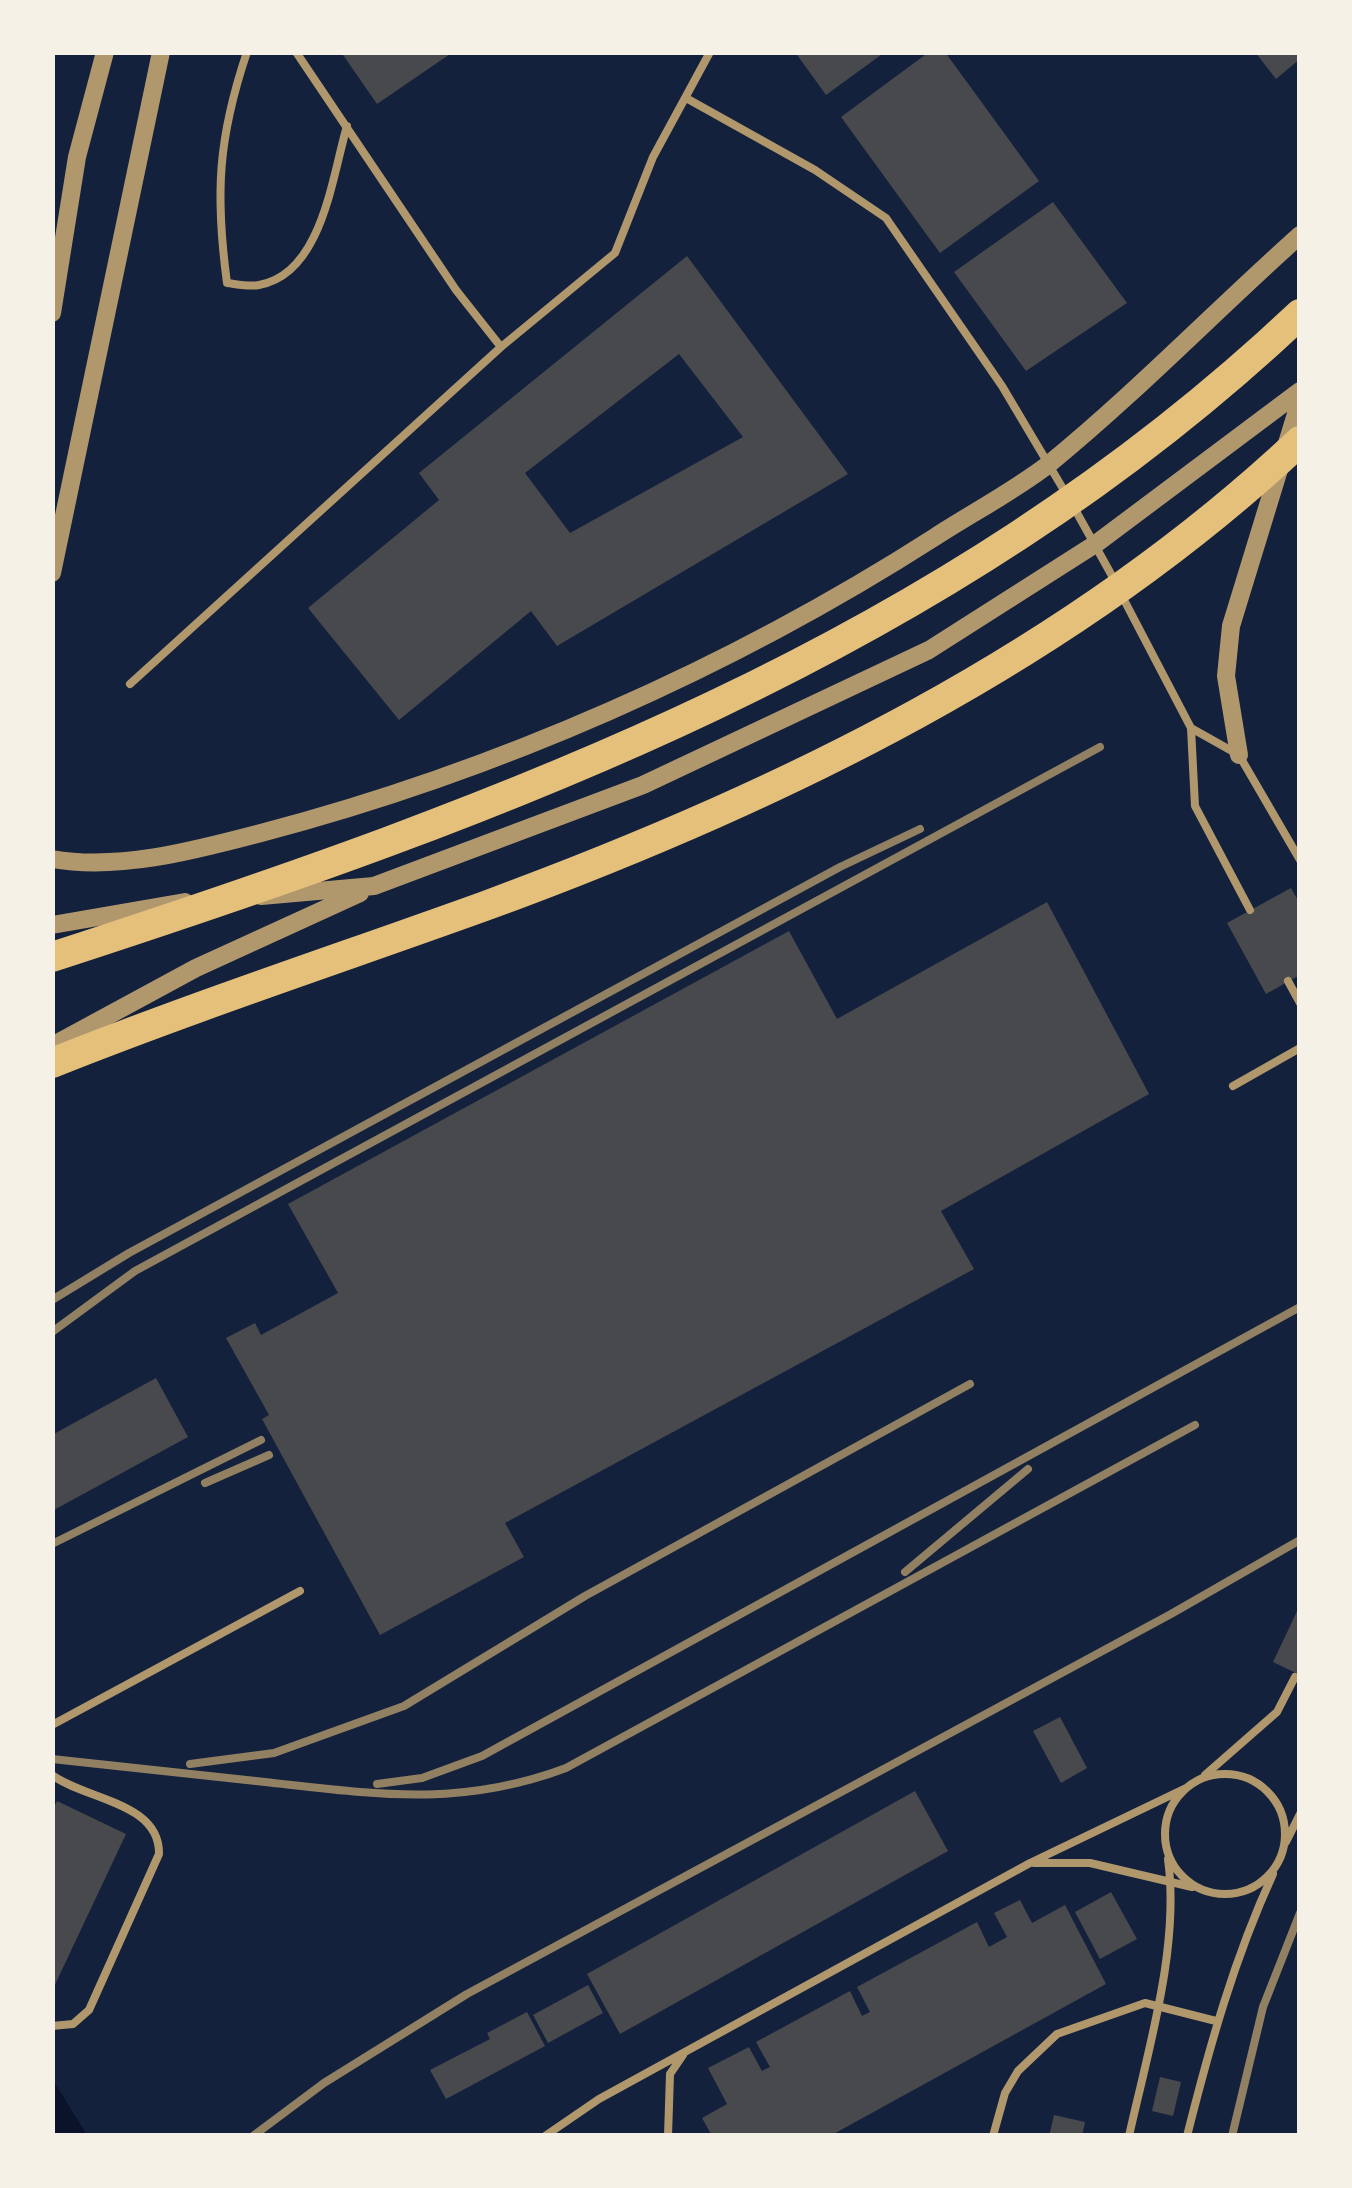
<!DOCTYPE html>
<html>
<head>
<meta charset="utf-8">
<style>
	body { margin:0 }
	#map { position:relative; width:1352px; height:2188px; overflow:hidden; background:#14213d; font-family:Arial,sans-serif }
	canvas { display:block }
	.frame { position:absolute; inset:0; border:55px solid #f6f1e7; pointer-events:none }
</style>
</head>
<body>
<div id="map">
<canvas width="1352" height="2188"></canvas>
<div class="frame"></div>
</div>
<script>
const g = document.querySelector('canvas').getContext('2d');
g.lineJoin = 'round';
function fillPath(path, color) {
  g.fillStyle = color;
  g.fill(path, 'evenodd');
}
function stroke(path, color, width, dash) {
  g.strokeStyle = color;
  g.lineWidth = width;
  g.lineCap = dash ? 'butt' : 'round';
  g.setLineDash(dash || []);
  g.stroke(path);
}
const water = new Path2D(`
	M 52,2080 L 53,2080 L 87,2135 L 53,2135 Z`);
const building = new Path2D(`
	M 341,52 L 453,52 L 377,104 Z
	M 795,52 L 885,52 L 826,95 Z
	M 929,52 L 945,52 L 1039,181 L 940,253 L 841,117 Z
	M 1255,52 L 1300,52 L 1300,59 L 1276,79 Z
	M 1053,202 L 1127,303 L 1026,371 L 954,272 Z
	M 687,256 L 848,474 L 557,646 L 531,611 L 399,720 L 308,608 L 439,500 L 419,473 ZM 679,354 L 743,437 L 570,533 L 525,473 Z
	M 1291,888 L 1300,904 L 1300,975 L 1266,994 L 1227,923 Z
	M 1047,902 L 1149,1094 L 941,1211 L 974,1269 L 505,1523 L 524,1557 L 380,1635 L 262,1419 L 269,1415 L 226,1338 L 255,1323 L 261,1335 L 338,1293 L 288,1204 L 789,931 L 837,1019 Z
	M 156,1378 L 188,1437 L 52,1511 L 52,1435 Z
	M 1300,1605 L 1300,1675 L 1273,1662 Z
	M 1060,1717 L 1087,1768 L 1061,1783 L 1033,1731 Z
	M 915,1791 L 948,1851 L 620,2034 L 587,1974 Z
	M 57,1801 L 126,1834 L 52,1991 L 52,1812 Z
	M 1111,1892 L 1137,1939 L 1100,1959 L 1075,1912 Z
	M 1020,1900 L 1032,1923 L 1065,1905 L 1106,1984 L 830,2136 L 712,2136 L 702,2118 L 727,2104 L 708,2068 L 749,2047 L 762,2071 L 770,2067 L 756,2042 L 850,1991 L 862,2016 L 870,2012 L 857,1987 L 977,1922 L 989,1947 L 1007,1937 L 994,1913 Z
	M 588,1985 L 603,2013 L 548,2043 L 533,2015 Z
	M 527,2012 L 545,2046 L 446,2099 L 430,2070 L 490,2039 L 487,2033 Z
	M 1160,2077 L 1181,2082 L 1173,2116 L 1152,2111 Z
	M 1054,2115 L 1085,2122 L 1082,2136 L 1049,2136 Z`);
const service = new Path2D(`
	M 247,52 C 218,138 215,194 227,283 C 236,284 249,287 259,285 C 322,274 332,177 347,126
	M 296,52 L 456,290 L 501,347
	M 686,98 L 815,170 L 886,218 L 1002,386 L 1065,492
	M 1072,504 L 1116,583
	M 1122,596 L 1191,728 L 1195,806 L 1250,910
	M 130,684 L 501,347 L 615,253 L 653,157 L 710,52
	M 1191,728 L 1239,755 L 1300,860
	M 1288,981 L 1300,1003
	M 1233,1086 L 1300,1048
	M 52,1725 L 300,1591
	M1165 1834a60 60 0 1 1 120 0a60 60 0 1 1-120 0Z
	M 52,1775 C 86,1800 160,1802 159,1854 L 89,2010 L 73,2024 L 52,2026
	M 1205,1775 L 1277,1712 L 1295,1677
	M 1286,1842 L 1300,1814
	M 1034,1863 L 1090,1863 L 1192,1887
	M 545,2136 L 599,2099 L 1030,1863 L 1186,1788
	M 668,2136 L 670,2074 L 683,2055
	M 993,2136 L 1005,2093 L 1018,2071 L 1057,2034 L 1145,2003 L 1216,2021
	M 1129,2136 C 1148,2050 1180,1947 1168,1859
	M 1187,2136 C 1210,2045 1234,1959 1273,1874`);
const tertiary = new Path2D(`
	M 52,313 L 77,157 L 105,52
	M 52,573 L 161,52
	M 1239,755 L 1226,676 L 1231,626 L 1300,401
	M 52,859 C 120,871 196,850 261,833 C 497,771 729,669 935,537 C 972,513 1014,491 1049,464 C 1136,393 1216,310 1300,235
	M 261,896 L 374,886 L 643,785 L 929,650 L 1097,543 L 1300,391
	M 52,925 L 185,902
	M 52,1046 L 196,968 L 360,893`);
const motorway = new Path2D(`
	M 52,957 C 507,809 945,649 1300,314
	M 52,1063 C 195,1006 341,958 485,906 C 779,798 1070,657 1300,441`);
const rail = new Path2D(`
	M 52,1300 L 129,1253 L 840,867 L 920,829
	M 52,1332 L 135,1271 L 1100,747
	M 205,1483 L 269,1455
	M 52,1544 L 261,1440
	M 905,1572 L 1028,1469
	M 52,1759 C 123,1766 194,1774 265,1782 C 374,1794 460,1808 566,1768 L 1195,1425
	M 190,1764 L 274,1753 L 404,1706 L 585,1596 L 970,1384
	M 377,1784 L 422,1778 L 482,1756 L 1300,1307
	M 253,2136 L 324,2083 L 467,1994 L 1171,1614 L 1300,1540
	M 1232,2136 L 1263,2007 L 1300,1913`);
fillPath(water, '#0b132b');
fillPath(building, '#48494c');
stroke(service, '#b1986c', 8);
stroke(tertiary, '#b1986c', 18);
stroke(motorway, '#e5c07b', 30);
stroke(rail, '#918062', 8);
</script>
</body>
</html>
